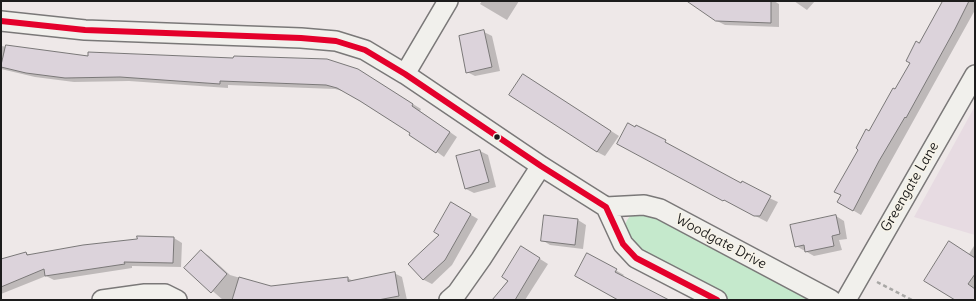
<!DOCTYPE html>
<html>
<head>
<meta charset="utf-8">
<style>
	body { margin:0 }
	#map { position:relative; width:976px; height:301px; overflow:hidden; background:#eee8e8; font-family:Delius,sans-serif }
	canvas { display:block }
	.frame { position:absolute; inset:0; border:2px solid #1c1c1c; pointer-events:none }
</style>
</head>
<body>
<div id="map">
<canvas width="976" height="301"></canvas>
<div class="frame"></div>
</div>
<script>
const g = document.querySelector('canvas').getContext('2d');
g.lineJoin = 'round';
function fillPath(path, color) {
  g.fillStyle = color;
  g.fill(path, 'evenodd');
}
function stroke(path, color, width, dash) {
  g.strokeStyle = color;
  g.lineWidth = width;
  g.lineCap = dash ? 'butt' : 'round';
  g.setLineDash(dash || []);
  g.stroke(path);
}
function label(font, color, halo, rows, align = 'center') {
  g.font = font + ' Delius,sans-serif';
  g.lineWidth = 3;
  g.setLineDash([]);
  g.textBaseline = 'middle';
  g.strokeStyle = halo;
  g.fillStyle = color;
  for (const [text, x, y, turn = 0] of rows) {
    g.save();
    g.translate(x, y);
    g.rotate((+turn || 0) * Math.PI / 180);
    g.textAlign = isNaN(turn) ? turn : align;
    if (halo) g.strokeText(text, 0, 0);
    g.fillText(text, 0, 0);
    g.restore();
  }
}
const built = new Path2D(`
	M 975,106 L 975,235 L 914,217 Z`);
const green = new Path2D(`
	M 642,211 L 660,216 L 813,300 L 727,300 L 637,251 L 623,232 C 627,218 628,215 642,211 Z`);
const shadow = new Path2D(`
	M 482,1 L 519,1 L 507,20 L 480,4 Z
	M 698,1 L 774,1 L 779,4 L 779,27 L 725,25 L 717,21 Z
	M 794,1 L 815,1 L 807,10 Z
	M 944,1 L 975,1 L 975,10 L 861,215 L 839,202 L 870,132 L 896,91 Z
	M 484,32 L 492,36 L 500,71 L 475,76 L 467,72 Z
	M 1,46 L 89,57 L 366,75 L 421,109 L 420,111 L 457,137 L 444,157 L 411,133 L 346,92 L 335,89 L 228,85 L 228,88 L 129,81 L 74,82 L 35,77 L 1,69 Z
	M 531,80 L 619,136 L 605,156 L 597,152 Z
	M 637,126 L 741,185 L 778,202 L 767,222 L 626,148 Z
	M 480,151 L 488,155 L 496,187 L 474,193 L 466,189 Z
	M 452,204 L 478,219 L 452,265 L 432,284 L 424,280 L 410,264 L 441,234 Z
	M 836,216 L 844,221 L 847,239 L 839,240 L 842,250 L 814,256 L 796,246 Z
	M 578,220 L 586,225 L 583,249 L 550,245 L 542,240 Z
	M 174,238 L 182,243 L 181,267 L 132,266 L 132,268 L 54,280 L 46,276 L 1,294 L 1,260 L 26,253 L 31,256 Z
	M 974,246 L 975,299 L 957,300 L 969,254 Z
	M 201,251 L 209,256 L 230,275 L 271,287 L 348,278 L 353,281 L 394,273 L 402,277 L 407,300 L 223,300 L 186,268 Z
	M 529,252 L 548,264 L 525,300 L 493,300 Z
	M 588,254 L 624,275 L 622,277 L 666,300 L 620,300 Z`);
const building = new Path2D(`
	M 687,1 L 771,1 L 771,23 L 716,21 Z
	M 943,1 L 969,1 L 955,29 L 906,118 L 905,117 L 879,161 L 853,211 L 837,202 L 841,195 L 834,192 L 858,150 L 856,148 L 866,129 L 869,131 L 893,88 L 895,89 L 910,63 L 906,61 L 916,41 L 919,43 Z
	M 484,30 L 492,67 L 466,73 L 459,36 Z
	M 6,45 L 88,56 L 88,52 L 233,58 L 234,56 L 327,59 L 358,69 L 413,104 L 412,106 L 450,132 L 436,153 L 409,135 L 410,133 L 360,101 L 337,88 L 326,85 L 220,81 L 220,84 L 120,77 L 65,78 L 26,73 L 1,67 Z
	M 523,74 L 611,131 L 597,152 L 509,95 Z
	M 628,123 L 635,127 L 636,125 L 666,140 L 665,142 L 741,183 L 742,181 L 771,196 L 760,216 L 754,216 L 724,200 L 723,201 L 617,144 Z
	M 480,150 L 489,182 L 465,189 L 456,156 Z
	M 451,202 L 471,214 L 445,260 L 423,280 L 408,264 L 439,235 L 434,232 Z
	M 544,215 L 578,219 L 575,245 L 541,241 Z
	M 836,215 L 840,234 L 832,236 L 834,246 L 805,252 L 804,245 L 795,247 L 790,225 Z
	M 137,236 L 174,237 L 173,263 L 124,262 L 125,264 L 45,276 L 44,269 L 1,287 L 1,259 L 26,252 L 27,255 L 83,245 L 137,239 Z
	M 949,241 L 975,258 L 975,274 L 968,284 L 975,289 L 975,300 L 955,300 L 924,281 Z
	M 521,246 L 540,258 L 515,300 L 492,300 L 508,281 L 502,277 Z
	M 201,250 L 227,274 L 211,293 L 184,268 Z
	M 587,253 L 617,269 L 615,272 L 669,300 L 618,300 L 575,276 Z
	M 395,272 L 399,296 L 378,300 L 232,300 L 239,277 L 271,286 L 348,277 L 348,281 Z`);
const path = new Path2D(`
	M 877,282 L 912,300`);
const minor = new Path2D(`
	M 1,21 L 85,30 L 301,38 L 336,41 L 365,50 L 405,74 L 541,166 L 606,207 L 623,244 L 636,258 L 717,300
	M 405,74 L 448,1
	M 606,207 L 644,205 L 660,209 L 831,300
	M 102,300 L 145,294 L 165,294 L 177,300
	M 449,300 L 457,293 L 481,259 L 541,166
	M 846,300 L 975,75`);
const bus1 = new Path2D(`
	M 1,21 L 85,30 L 301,38 L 336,41 L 365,50 L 405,74 L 541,166 L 606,207 L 623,244 L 636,258 L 717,300`);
const markers = [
	[497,137,3.5,"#1c1c1c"]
];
const streetNames = [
	["Greengate Lane",910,187,-60],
	["Woodgate Drive",721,242,28]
];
fillPath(built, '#e7dbe2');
fillPath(green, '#c5e9cc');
fillPath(shadow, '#0003');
fillPath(building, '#dcd3db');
stroke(building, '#7a7878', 1);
stroke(minor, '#7a7878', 22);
stroke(path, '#a8a7a5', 2.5, [4, 3]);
stroke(minor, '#f1f0ec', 19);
stroke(bus1, '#e4002b', 6);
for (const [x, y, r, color] of markers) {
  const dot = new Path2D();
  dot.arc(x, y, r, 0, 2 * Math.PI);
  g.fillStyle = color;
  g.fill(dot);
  stroke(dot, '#f7f3e8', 1.5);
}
label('14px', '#1c1c1c', '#f7f3e8', streetNames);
</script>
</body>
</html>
